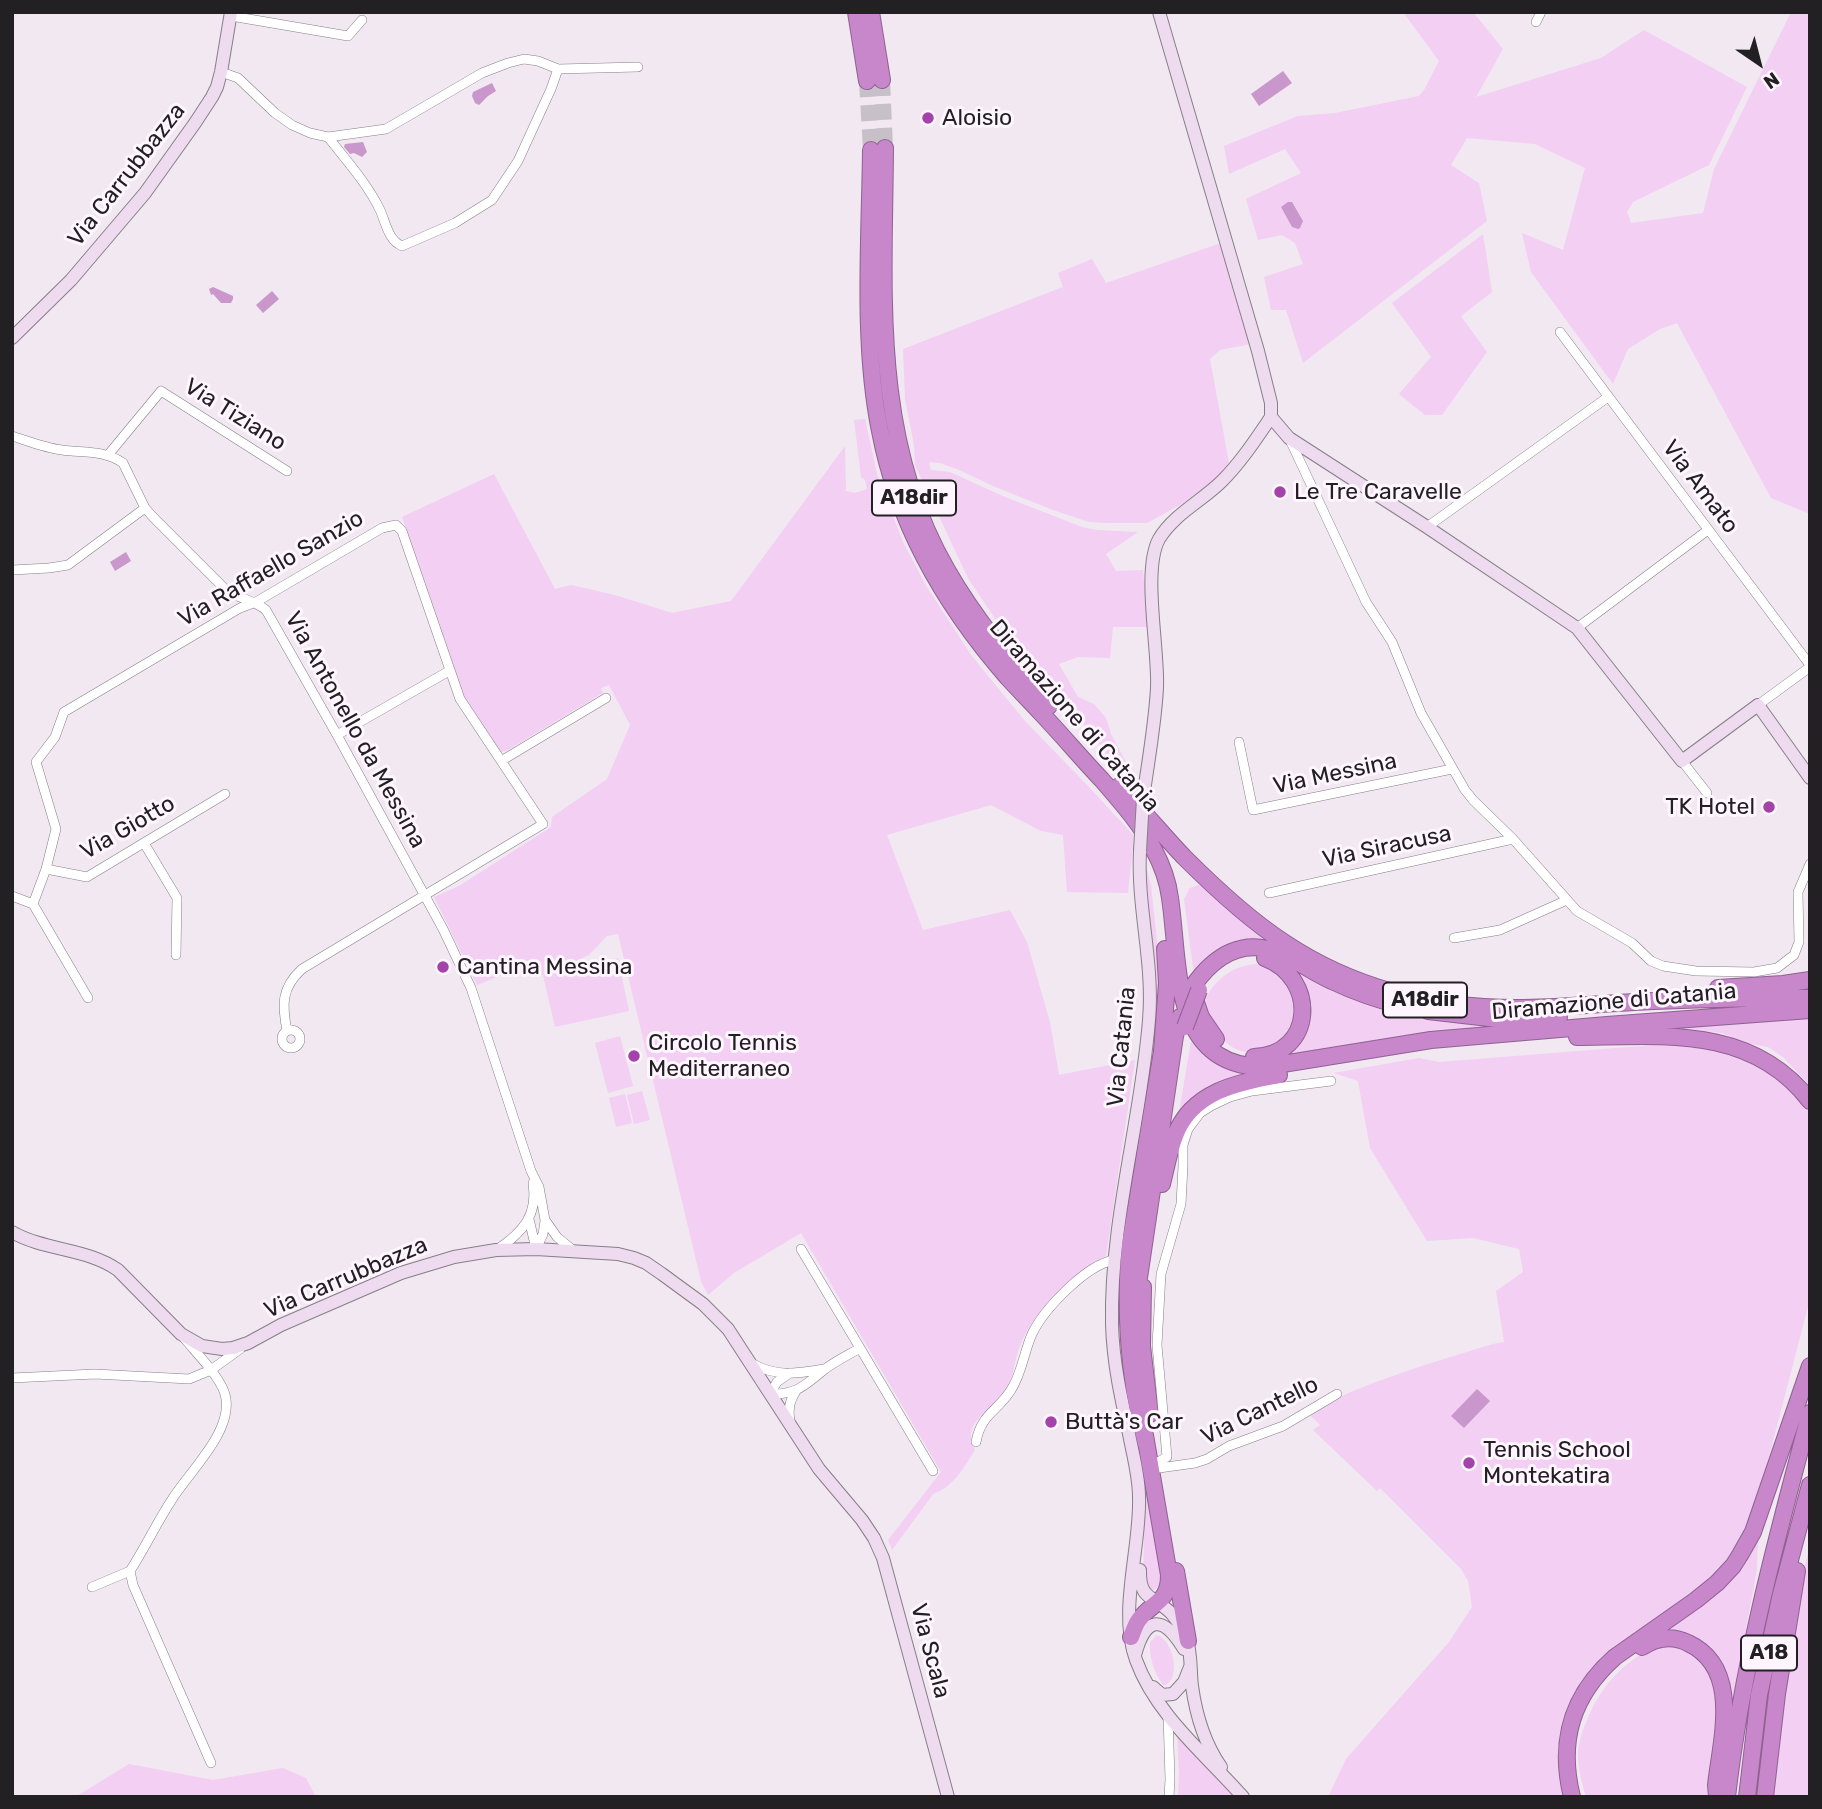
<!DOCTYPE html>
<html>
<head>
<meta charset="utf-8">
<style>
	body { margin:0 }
	#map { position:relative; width:1822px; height:1809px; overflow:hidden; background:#f1e8f1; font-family:Rubik,sans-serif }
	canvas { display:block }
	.frame { position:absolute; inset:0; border:14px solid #232024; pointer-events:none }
	.north { position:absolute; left:1724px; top:28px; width:70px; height:70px; -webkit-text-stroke:5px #fef5fe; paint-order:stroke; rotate:145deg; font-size:19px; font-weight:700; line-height:28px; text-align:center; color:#232024 }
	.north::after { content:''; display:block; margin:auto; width:24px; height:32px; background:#232024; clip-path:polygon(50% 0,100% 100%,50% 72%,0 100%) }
</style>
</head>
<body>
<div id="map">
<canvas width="1822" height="1809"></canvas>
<div class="frame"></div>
<div class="north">N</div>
</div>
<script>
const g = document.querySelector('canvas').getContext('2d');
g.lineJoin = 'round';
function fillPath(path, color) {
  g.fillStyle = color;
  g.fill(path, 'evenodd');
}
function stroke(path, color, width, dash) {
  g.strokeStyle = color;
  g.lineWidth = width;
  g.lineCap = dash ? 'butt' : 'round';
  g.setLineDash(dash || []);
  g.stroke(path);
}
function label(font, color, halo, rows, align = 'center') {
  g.font = font + ' Rubik,sans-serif';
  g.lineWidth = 6;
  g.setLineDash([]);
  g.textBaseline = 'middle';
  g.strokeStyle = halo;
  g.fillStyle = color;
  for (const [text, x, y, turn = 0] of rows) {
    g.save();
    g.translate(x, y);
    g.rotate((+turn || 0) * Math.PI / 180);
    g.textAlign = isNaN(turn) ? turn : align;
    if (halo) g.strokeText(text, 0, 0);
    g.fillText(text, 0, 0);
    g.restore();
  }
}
const green = new Path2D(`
	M 1403,12 L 1473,12 L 1503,49 L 1476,97 L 1601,58 L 1644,30 L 1747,87 L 1709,165 L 1633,202 L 1627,212 L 1631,223 L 1703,213 L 1714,169 L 1791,12 L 1810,12 L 1810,514 L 1771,498 L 1677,323 L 1660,329 L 1628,349 L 1613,384 L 1531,272 L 1522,233 L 1563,250 L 1585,168 L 1535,144 L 1467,138 L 1451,165 L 1479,183 L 1487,221 L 1303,363 L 1286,310 L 1271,310 L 1264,277 L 1303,264 L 1295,243 L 1282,235 L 1258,240 L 1246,199 L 1301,173 L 1285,149 L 1229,174 L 1224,146 L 1298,116 L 1335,113 L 1419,96 L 1424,90 L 1439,61 Z
	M 1483,234 L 1492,292 L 1461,316 L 1487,352 L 1442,415 L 1425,415 L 1399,394 L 1431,357 L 1392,303 Z
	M 1221,243 L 1251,344 L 1220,350 L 1210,359 L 1229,463 L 1211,484 L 1180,505 L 1147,523 L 1106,523 L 1089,522 L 1053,510 L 993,486 L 957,469 L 940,463 L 929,462 L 931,470 L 950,472 L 1005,497 L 1082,527 L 1096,530 L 1138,532 L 1106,554 L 1116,571 L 1143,570 L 1148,627 L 1113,627 L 1110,658 L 1078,657 L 1059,664 L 1078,697 L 1094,704 L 1106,718 L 1111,734 L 1125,760 L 1135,791 L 1089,731 L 998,623 L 968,578 L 915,465 L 914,445 L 905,399 L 903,349 L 1063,287 L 1058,273 L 1092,259 L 1106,283 Z
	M 865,419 L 877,474 L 903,542 L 925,584 L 971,655 L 1025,721 L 1089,787 L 1134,836 L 1128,893 L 1067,892 L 1063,835 L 1041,831 L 991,805 L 887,835 L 923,930 L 1010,910 L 1027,942 L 1050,1022 L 1059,1075 L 1135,1060 L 1106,1256 C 1077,1270 1034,1313 1021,1343 C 1014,1359 1014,1379 1004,1394 C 991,1412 960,1421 975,1450 C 964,1467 954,1487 934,1493 L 892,1550 L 888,1540 L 941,1472 L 801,1233 L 734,1273 L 708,1295 L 701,1281 L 618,934 L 607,936 L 589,955 L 550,973 L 618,958 L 629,1011 L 555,1027 L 543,975 L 515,970 L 477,985 L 434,897 L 459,886 L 551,827 L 552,817 L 607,779 L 630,725 L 609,685 L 601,688 L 603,693 L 506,751 L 499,752 L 464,697 L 402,517 L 494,474 L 555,589 L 571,585 L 615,595 L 672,613 L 731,601 L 845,446 L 846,491 L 855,493 L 867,489 L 865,480 L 861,477 L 854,420 Z
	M 1146,866 L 1151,885 L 1160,971 L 1156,1051 L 1124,1252 L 1162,1579 C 1160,1587 1157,1590 1148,1590 L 1143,1580 L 1145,1493 L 1138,1449 L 1123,1381 L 1117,1327 L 1118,1271 L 1156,994 L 1155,969 L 1147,896 Z
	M 1198,885 L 1206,886 L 1281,949 L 1264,944 L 1194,975 L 1184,899 L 1190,888 Z
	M 1256,964 L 1265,966 L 1288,981 L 1298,1016 L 1286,1041 C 1276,1044 1264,1050 1254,1052 C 1228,1056 1211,1025 1201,1007 C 1212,983 1229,966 1256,964 Z
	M 1285,964 L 1383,1007 L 1429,1017 L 1538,1025 L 1272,1061 L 1304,1029 Z
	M 1810,1017 L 1810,1086 L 1783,1057 L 1768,1047 L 1751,1044 L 1721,1033 L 1687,1029 L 1642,1028 Z
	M 620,1036 L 633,1086 L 608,1093 L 595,1043 Z
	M 1192,1036 C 1214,1063 1224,1071 1259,1074 L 1178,1118 Z
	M 1654,1045 C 1715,1047 1777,1055 1810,1114 L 1810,1299 L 1754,1514 L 1745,1535 L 1723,1569 L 1578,1692 L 1566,1797 L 1328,1797 L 1346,1759 L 1449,1642 L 1472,1607 L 1468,1581 L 1461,1569 L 1380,1488 L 1377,1491 L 1313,1430 L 1320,1425 L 1311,1416 C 1326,1393 1460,1354 1493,1344 L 1504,1342 L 1496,1291 L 1523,1272 L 1519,1249 L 1473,1238 L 1427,1241 L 1370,1148 L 1358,1081 L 1334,1073 L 1419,1058 L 1439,1062 Z
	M 642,1091 L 650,1120 L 634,1124 L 627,1095 Z
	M 625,1094 L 632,1123 L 616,1127 L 609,1098 Z
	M 1758,1537 L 1757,1570 L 1732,1703 L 1726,1682 L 1664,1629 Z
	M 1810,1545 L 1810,1797 L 1771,1797 C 1780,1714 1789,1626 1810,1545 Z
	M 1157,1635 C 1173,1640 1181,1676 1166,1685 L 1163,1685 C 1154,1672 1149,1657 1150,1642 Z
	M 1663,1644 L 1688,1649 L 1709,1669 L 1714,1682 L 1717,1707 L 1707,1785 L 1708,1797 L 1586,1797 C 1582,1783 1578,1769 1578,1754 C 1578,1742 1583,1729 1588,1718 C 1602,1684 1627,1657 1663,1644 Z
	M 1177,1732 L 1234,1797 L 1178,1797 L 1179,1775 Z
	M 129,1764 L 213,1780 L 283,1768 L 306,1778 L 316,1797 L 75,1797 Z`);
const water = new Path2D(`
	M 1283,71 L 1292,83 L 1259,106 L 1251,94 Z
	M 492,83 L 496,91 L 488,96 L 479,105 L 475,103 L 472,96 L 473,92 Z
	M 363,142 L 367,152 L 362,157 L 354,153 L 350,154 L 344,147 L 345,144 Z
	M 1288,202 L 1292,202 L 1303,221 L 1300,228 L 1298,229 L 1292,227 L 1281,207 Z
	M 213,287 L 233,296 L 233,299 L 231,303 L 221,303 L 213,294 L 211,295 L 209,289 Z
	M 272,291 L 279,299 L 263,313 L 256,305 Z
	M 126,552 L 131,561 L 115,571 L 110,562 Z
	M 1477,1389 L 1490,1401 L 1464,1428 L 1451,1416 Z`);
const highwayTunnel = new Path2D(`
	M 882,80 L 885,148
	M 867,81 L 871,150`);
const street = new Path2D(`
	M 231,16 L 348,36 L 362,20
	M 1536,22 L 1541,12
	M 558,69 L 551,89 L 518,161 L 492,200 L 455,223 L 402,246 C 388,240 386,223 380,210 C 367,183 346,160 328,137 L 386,129 L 482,73 L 508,63 L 524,59 L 538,61 L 558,69 L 638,67
	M 221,72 L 238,78 L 275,113 L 292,125 L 310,133 L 328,137
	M 1560,332 L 1810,665
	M 12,436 C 28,441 45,448 62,450 C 83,453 105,450 123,463 L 145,508 L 153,517 L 228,592 C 242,599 253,600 266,610 L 337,735 L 443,929 L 471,988 L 531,1171 L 539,1187 L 545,1220 L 557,1237 L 574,1251
	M 1290,440 L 1366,602 L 1392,642 L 1421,713 L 1465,790 L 1473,800 L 1513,839 L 1577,911 L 1632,943 L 1651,961 L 1663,966 L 1696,971 L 1754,972 L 1777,968 L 1794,955 L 1799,942 L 1798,892 L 1810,864
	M 108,455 L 161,391 L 287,471
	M 1427,527 L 1608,397
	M 12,570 L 49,568 L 68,565 L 145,508
	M 1577,628 L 1708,530
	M 1758,705 L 1810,667
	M 337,735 L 449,671
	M 1239,742 L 1253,810 L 1452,769
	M 501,761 L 606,698
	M 1682,761 L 1707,793
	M 144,843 L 177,898 L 176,955
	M 46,869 L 87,877 L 225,794
	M 1269,893 L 1513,839
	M 12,896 L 33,904 L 46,869 L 56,829 L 36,762 L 55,737 L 64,712 L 240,608 L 256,602 L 382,528 L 396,525 L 402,531 L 460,699 L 543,824 L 302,969 C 281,988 282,1005 287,1031
	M 33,904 L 88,998
	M 1454,938 L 1500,930 L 1567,900
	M282 1039a9 9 0 1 1 18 0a9 9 0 1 1-18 0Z
	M 529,1219 L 536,1249
	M 498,1249 C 523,1232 538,1215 533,1183
	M 536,1249 L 543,1234 L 545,1221
	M 801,1249 L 860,1348
	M 184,1338 C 196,1353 224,1380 226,1399 C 231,1434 188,1473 171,1501 C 156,1524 145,1548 130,1571 L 133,1585 L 211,1763
	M 751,1363 C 776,1377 796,1374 824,1369
	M 790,1373 L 777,1382 L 770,1394 C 797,1395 805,1385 825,1369 C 836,1361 848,1355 860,1348 L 933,1471
	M 12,1378 L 95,1374 L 189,1379 L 211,1370 L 240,1349
	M 790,1421 C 788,1410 789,1402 796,1391
	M 976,1442 C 981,1414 997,1412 1011,1390 C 1022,1373 1024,1352 1032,1334 C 1044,1309 1086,1265 1114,1260
	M 1158,1462 L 1167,1457 L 1157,1345 L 1161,1274 L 1181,1204 L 1183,1166 L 1183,1145 L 1188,1129 L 1200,1113 L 1211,1106 L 1230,1097 L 1252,1091 L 1331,1081
	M 1159,1468 L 1195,1463 L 1207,1459 L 1229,1446 L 1283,1426 L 1337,1394
	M 92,1587 L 130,1571
	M 1168,1715 L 1170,1779 L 1169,1797`);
const secondary = new Path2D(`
	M 1159,12 L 1258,351 L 1271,403 L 1271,417
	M 12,338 L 71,280 L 145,193 L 195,123 L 212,97 L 217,87 L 221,72 L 231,12
	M 1271,417 L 1289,438 L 1427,527 L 1577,628 L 1682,761 L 1758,705 L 1810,778
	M 1143,799 C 1148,762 1155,725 1157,688 C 1159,650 1142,570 1159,539 C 1174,514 1202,501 1222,481 C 1241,462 1256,439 1271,417
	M 1140,851 C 1137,908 1154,962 1149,1020 C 1141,1122 1110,1221 1112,1324 C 1113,1362 1121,1398 1129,1434 C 1133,1455 1139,1476 1139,1497 C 1141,1547 1118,1611 1136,1660 C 1156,1715 1205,1754 1243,1797
	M 12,1232 C 45,1251 87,1248 118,1270 L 181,1334 L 202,1346 L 222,1349 L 233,1348 L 248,1343 L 281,1325 L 401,1273 L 454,1257 L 496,1250 L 536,1249 L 618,1254 L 634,1258 L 646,1263 L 662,1274 L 703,1304 L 728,1329 L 819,1469 L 862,1520 L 874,1538 L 883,1558 L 948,1797
	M 1140,1570 C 1139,1601 1155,1596 1172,1614 C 1178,1621 1183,1630 1186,1638 C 1192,1652 1190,1671 1192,1686 C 1196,1715 1205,1744 1221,1767
	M 1135,1655 C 1146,1615 1163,1615 1184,1649
	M 1153,1687 L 1162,1695 L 1173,1694 L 1184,1682 L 1190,1667`);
const highway = new Path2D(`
	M 856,12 L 867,81
	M 871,12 L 882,80
	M 885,148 C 884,293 871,439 947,570 C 975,619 1012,663 1049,706
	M 871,150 C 870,240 862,343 880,431 C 898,526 945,606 1008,678 C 1019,690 1030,701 1041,713 C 1062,735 1081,758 1102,780 C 1120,801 1140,823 1153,848 C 1161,863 1168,881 1170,898 C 1180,963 1170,1067 1264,1067 L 1431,1040 L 1607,1025 L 1810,1010
	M 1119,786 C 1142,809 1162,834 1184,857 C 1215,888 1248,919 1285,943 C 1354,989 1435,1008 1517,1008 C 1556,1008 1595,1004 1634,1002 C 1693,999 1751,998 1810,998
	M 1193,986 C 1214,956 1243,937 1280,953 C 1298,961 1314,973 1332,981 C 1355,992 1378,1000 1403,1006
	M 1718,988 L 1783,984 L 1810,980
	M 1193,994 L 1201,1017 L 1216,1039
	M 1428,1011 L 1498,1019 L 1559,1017
	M 1577,1037 C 1662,1036 1752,1025 1810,1101
	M 1254,1057 C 1315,1055 1318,978 1265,958
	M 1162,1184 C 1166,1168 1169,1151 1175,1136 C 1191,1092 1238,1082 1279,1075
	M 1143,1287 L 1142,1346 L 1150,1414
	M 1136,1298 L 1175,1036 L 1180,1017
	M 1146,1444 C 1142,1424 1136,1405 1134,1386 C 1127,1339 1126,1292 1130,1245 L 1162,1051 L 1167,983 L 1165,949
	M 1176,1571 L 1188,1641
	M 1131,1637 C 1133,1632 1135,1626 1138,1621 C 1152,1601 1169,1604 1169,1575 L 1145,1435
	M 1642,1647 C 1656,1638 1672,1635 1688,1643 C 1742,1668 1721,1739 1716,1785 L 1717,1797
	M 1572,1797 C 1558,1741 1572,1695 1615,1657 L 1696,1600 L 1717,1583 L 1733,1566 L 1740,1555 L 1753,1532 L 1810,1366
	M 1727,1797 C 1742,1666 1776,1540 1810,1413
	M 1747,1797 L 1759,1695 L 1781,1594 L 1810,1485
	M 1765,1797 L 1777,1694 L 1797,1571`);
const secondaryBridge = new Path2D(`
	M 1140,851 L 1143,799`);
const highwayBridge = new Path2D(`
	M 1185,1027 L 1199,990`);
const markers = [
	[928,118,7,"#a342a9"],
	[1280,492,7,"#a342a9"],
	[1769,807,7,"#a342a9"],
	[443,967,7,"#a342a9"],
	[634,1056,7,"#a342a9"],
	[1051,1422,7,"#a342a9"],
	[1469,1463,7,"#a342a9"]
];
const shields = [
	[914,498,84],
	[1425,1000,84],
	[1769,1653,56]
];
const shieldNames = [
	["A18dir",914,498],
	["A18dir",1425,1000],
	["A18",1769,1653]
];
const poiNames = [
	["Aloisio",942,118],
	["Le Tre Caravelle",1294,492],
	["TK Hotel",1755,807,"right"],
	["Cantina Messina",457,967],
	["Circolo Tennis",648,1043],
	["Mediterraneo",648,1069],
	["Buttà's Car",1065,1422],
	["Tennis School",1483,1450],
	["Montekatira",1483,1476]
];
const streetNames = [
	["Via Carrubbazza",127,175,-52],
	["Via Tiziano",235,415,32],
	["Via Amato",1700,487,53],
	["Via Raffaello Sanzio",271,569,-30],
	["Diramazione di Catania",1074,716,49],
	["Via Antonello da Messina",355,730,61],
	["Via Messina",1335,774,-12],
	["Via Giotto",128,828,-30],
	["Via Siracusa",1387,847,-12],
	["Diramazione di Catania",1614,1002,-5],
	["Via Catania",1122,1047,-84],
	["Via Carrubbazza",346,1278,-23],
	["Via Cantello",1260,1411,-26],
	["Via Scala",930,1651,75]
];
fillPath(green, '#f2cff3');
fillPath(water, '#c997cb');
stroke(highwayTunnel, '#c8c0c8', 16, [16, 8]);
stroke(street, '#877f87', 10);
stroke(secondary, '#877f87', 14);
stroke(highway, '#8e6291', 18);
stroke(street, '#fff', 9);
stroke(secondary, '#eedbef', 12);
stroke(highway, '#c886cb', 16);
stroke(secondaryBridge, '#877f87', 14, []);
stroke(highwayBridge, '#8e6291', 18, []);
stroke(secondaryBridge, '#eedbef', 12);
stroke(highwayBridge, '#c886cb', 16);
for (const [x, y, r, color] of markers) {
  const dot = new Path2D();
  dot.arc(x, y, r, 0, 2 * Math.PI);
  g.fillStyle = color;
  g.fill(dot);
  stroke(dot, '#fef5fe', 2.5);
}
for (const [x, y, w] of shields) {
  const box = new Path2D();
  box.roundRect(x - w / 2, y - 17.5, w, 35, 5);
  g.fillStyle = '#fef5fe';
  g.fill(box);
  stroke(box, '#232024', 2);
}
label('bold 21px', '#232024', null, shieldNames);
label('23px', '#232024', '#fef5fe', poiNames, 'left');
label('23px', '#232024', '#fef5fe', streetNames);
</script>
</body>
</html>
